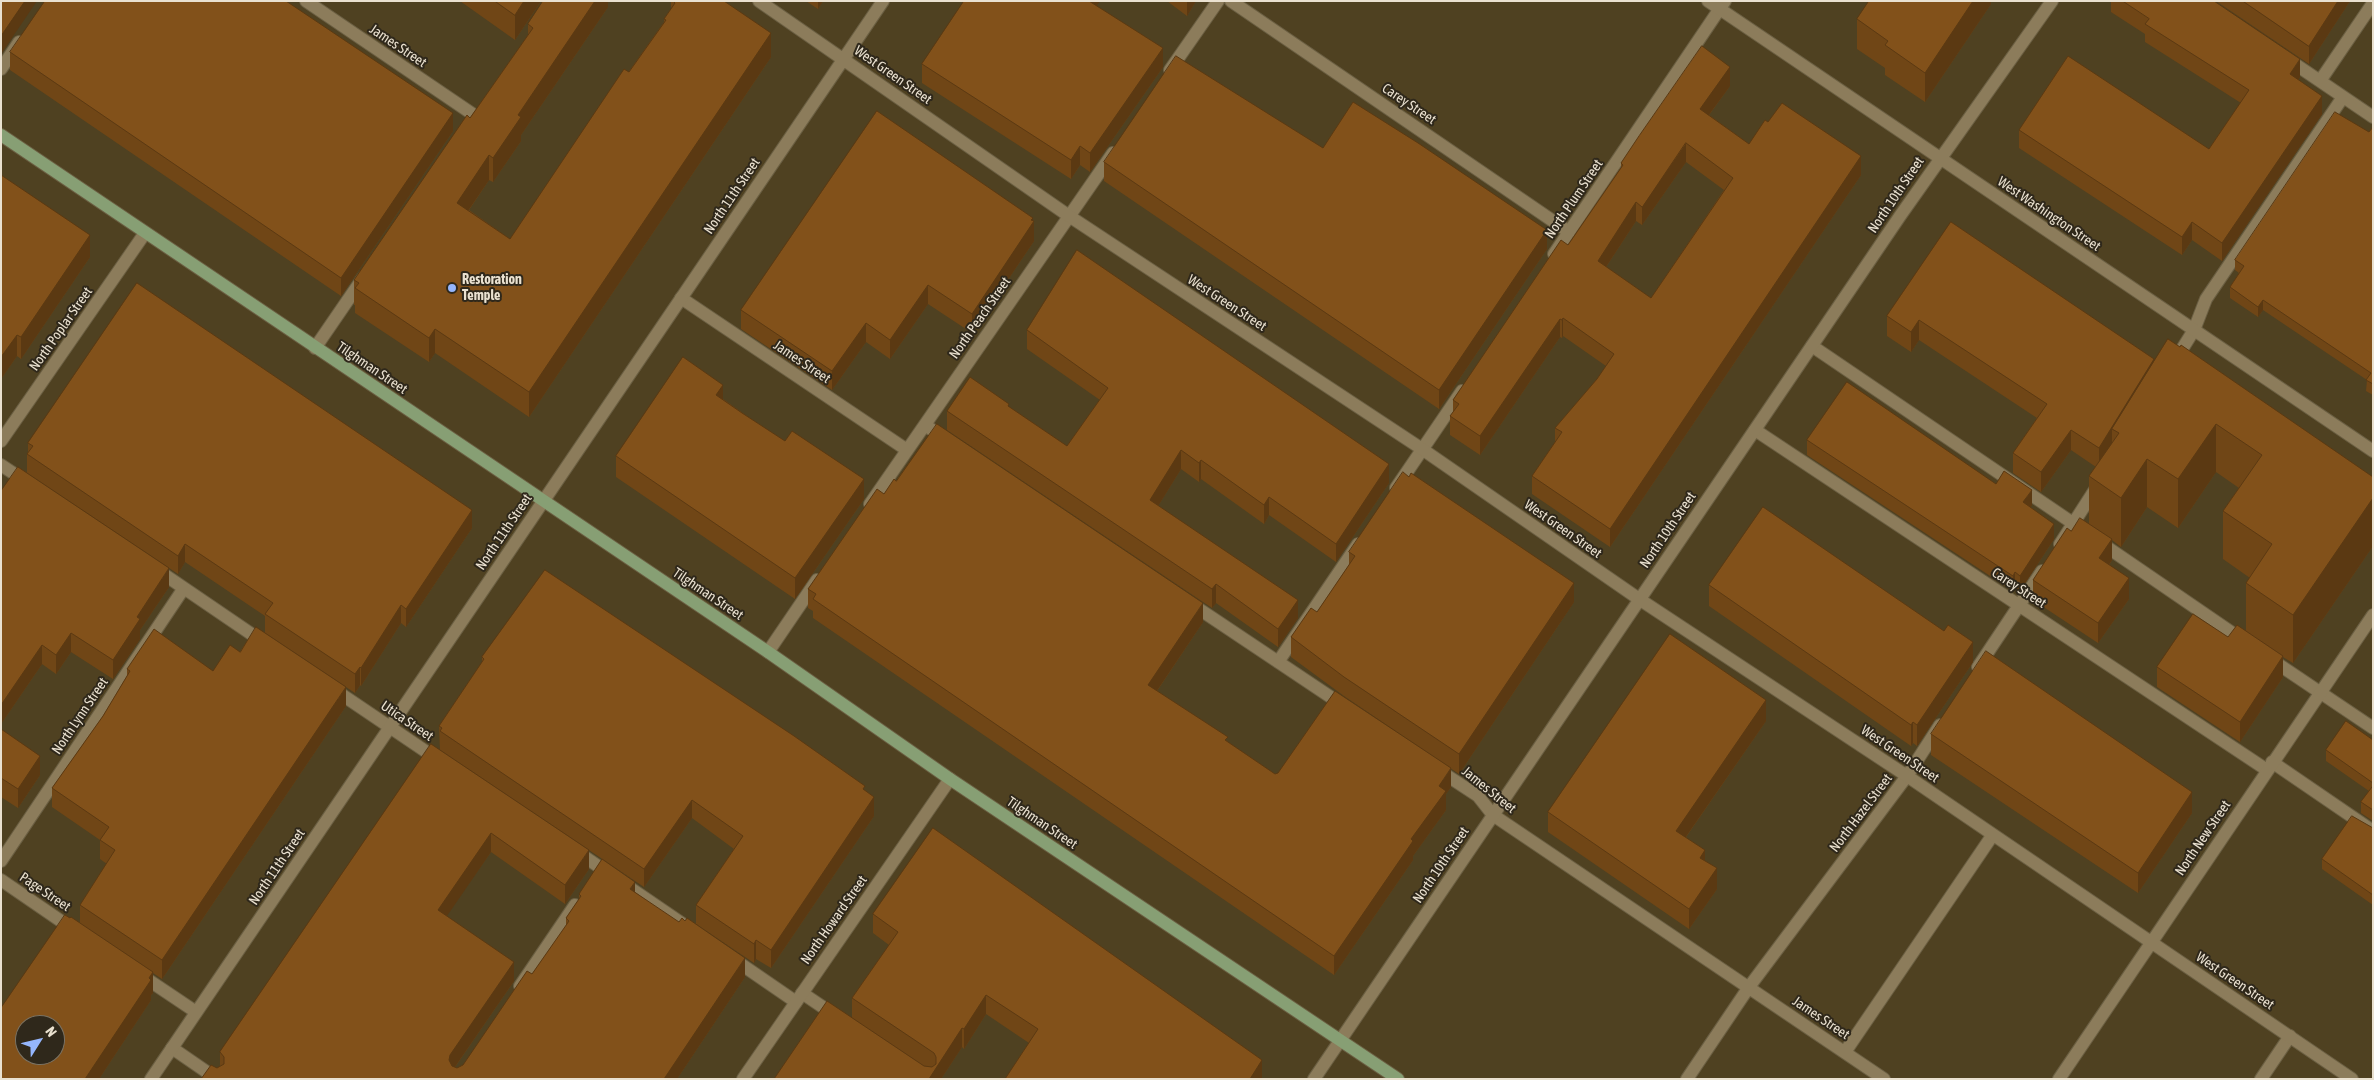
<!DOCTYPE html>
<html>
<head>
<meta charset="utf-8">
<style>
	body { margin:0 }
	#map { position:relative; width:2374px; height:1080px; overflow:hidden; background:#4f4121; font-family:"Asap Condensed",sans-serif }
	canvas { display:block }
	.frame { position:absolute; inset:0; border:2px solid #eae1d0; pointer-events:none }
	.north { position:absolute; left:15px; top:1015px; width:50px; height:50px; box-sizing:border-box; background:#2f281b; border:1px solid #7a7263; border-radius:50%; rotate:54deg; font-size:14px; font-weight:700; line-height:20px; text-align:center; color:#eae1d0 }
	.north::after { content:''; display:block; margin:auto; width:18px; height:22px; background:#95b6fd; clip-path:polygon(50% 0,100% 100%,50% 72%,0 100%) }
</style>
</head>
<body>
<div id="map">
<canvas width="2374" height="1080"></canvas>
<div class="frame"></div>
<div class="north">N</div>
</div>
<script>
const g = document.querySelector('canvas').getContext('2d');
g.lineJoin = 'round';
function stroke(path, color, width, dash) {
  g.strokeStyle = color;
  g.lineWidth = width;
  g.lineCap = dash ? 'butt' : 'round';
  g.setLineDash(dash || []);
  g.stroke(path);
}
function fillPath(path, color) {
  g.fillStyle = color;
  g.fill(path, 'evenodd');
}
function label(font, color, halo, rows, align = 'center') {
  g.font = font + ' "Asap Condensed",sans-serif';
  g.lineWidth = 4;
  g.setLineDash([]);
  g.textBaseline = 'middle';
  g.strokeStyle = halo;
  g.fillStyle = color;
  for (const [text, x, y, turn = 0] of rows) {
    g.save();
    g.translate(x, y);
    g.rotate((+turn || 0) * Math.PI / 180);
    g.textAlign = isNaN(turn) ? turn : align;
    if (halo) g.strokeText(text, 0, 0);
    g.fillText(text, 0, 0);
    g.restore();
  }
}
const lane = new Path2D(`
	M 306,1 L 474,115
	M 1231,1 L 1569,232
	M 2286,58 L 2373,117
	M 1,69 L 19,42
	M 1170,70 L 1218,1
	M 2320,81 L 2373,3
	M 1554,254 L 1725,1
	M 681,298 L 907,450
	M 1812,346 L 2080,528
	M 315,348 L 363,278
	M 2174,362 L 2194,330 L 2206,299 L 2343,97
	M 925,425 L 947,440
	M 1755,430 L 2267,770
	M 1,465 L 28,483
	M 1396,488 L 1462,391
	M 870,504 L 1113,153
	M 2098,541 L 2244,641
	M 2060,544 L 2098,485
	M 156,569 L 266,644
	M 1190,603 L 1344,706
	M 768,652 L 817,580
	M 2269,658 L 2373,728
	M 1278,662 L 1358,544
	M 1978,667 L 2042,571
	M 332,688 L 440,761
	M 2272,762 L 2373,831
	M 1437,769 L 1478,796 L 1493,815 L 1884,1079
	M 576,851 L 693,931
	M 1,861 L 184,588
	M 1,880 L 74,930
	M 732,958 L 796,1002
	M 138,973 L 196,1012
	M 520,986 L 575,905
	M 802,993 L 836,1016
	M 172,1048 L 217,1079
	M 1845,1052 L 1992,836
	M 1687,1079 L 1749,987 L 1907,776 L 1940,725
	M 2261,1079 L 2290,1036`);
const street = new Path2D(`
	M 759,1 L 1069,216 L 1422,449 L 1639,599 L 1907,776 L 2352,1079
	M 1708,1 L 2373,451
	M 1,441 L 145,233
	M 151,1079 L 883,1
	M 743,1079 L 950,779
	M 1314,1079 L 1900,216 L 2052,1
	M 2059,1079 L 2373,615`);
const primary = new Path2D(`
	M 1,135 L 768,652 L 950,779 L 1398,1079`);
const wall = new Path2D(`
	M 460,1 L 541,1 L 515,40 Z
	M 608,1 L 608,7 L 521,135 L 521,141 L 493,182 L 489,180 L 469,210 L 510,239 L 664,22 L 664,19 L 671,9 L 671,1 L 724,1 L 771,57 L 529,417 L 435,353 L 429,362 L 355,313 L 355,305 L 354,305 L 354,280 L 470,118 L 528,35 L 528,24 Z
	M 806,1 L 823,1 L 818,9 Z
	M 1167,1 L 1196,1 L 1187,16 Z
	M 1991,1 L 1991,4 L 1925,102 L 1885,75 L 1885,68 L 1857,49 L 1857,19 Z
	M 2111,1 L 2214,1 L 2300,77 L 2298,80 L 2322,114 L 2222,261 L 2192,240 L 2182,255 L 2019,148 L 2019,130 L 2209,149 L 2241,103 L 2145,42 L 2145,34 L 2111,12 Z
	M 2216,1 L 2350,1 L 2309,64 Z
	M 1097,6 L 1163,67 L 1090,172 L 1080,165 L 1071,179 L 922,83 L 922,64 Z
	M 10,52 L 453,131 L 341,296 L 10,70 Z
	M 1730,86 L 1709,115 L 1749,144 L 1861,175 L 1610,547 L 1532,494 L 1532,476 L 1555,442 L 1555,428 L 1597,379 L 1606,366 L 1563,336 L 1562,338 L 1560,337 L 1480,455 L 1450,435 L 1450,416 L 1453,413 L 1453,400 L 1568,245 L 1621,169 L 1621,163 ZM 1686,162 L 1724,190 L 1651,298 L 1606,267 L 1636,221 L 1642,225 Z
	M 2373,127 L 2373,395 L 2366,391 L 2367,380 L 2263,310 L 2258,317 L 2230,298 L 2230,287 L 2239,273 L 2235,270 L 2235,260 L 2369,132 Z
	M 1323,148 L 1547,249 L 1439,409 L 1104,181 L 1104,162 Z
	M 1,175 L 90,257 L 21,359 L 17,356 L 1,379 Z
	M 1033,220 L 1034,241 L 972,333 L 928,304 L 890,359 L 866,342 L 832,390 L 741,329 L 741,310 Z
	M 1951,222 L 2154,361 L 2373,477 L 2373,546 L 2293,663 L 2283,657 L 2283,677 L 2240,742 L 2157,687 L 2157,667 L 2228,637 L 2246,631 L 2246,583 L 2250,578 L 2223,559 L 2223,511 L 2239,488 L 2216,472 L 2178,528 L 2147,507 L 2121,547 L 2112,540 L 2112,560 L 2109,565 L 2129,599 L 2098,643 L 2033,600 L 2033,580 L 2071,531 L 2089,524 L 2089,476 L 2096,467 L 2071,450 L 2041,492 L 2013,473 L 2013,453 L 2037,418 L 1919,340 L 1911,352 L 1887,336 L 1887,316 Z
	M 1027,330 L 1389,483 L 1336,562 L 1269,515 L 1264,524 L 1201,479 L 1199,482 L 1181,469 L 1158,506 L 1298,618 L 1278,647 L 1216,603 L 1212,608 L 947,430 L 947,411 L 1009,407 L 1067,446 L 1100,400 L 1027,349 Z
	M 723,399 L 864,499 L 795,599 L 616,477 L 616,456 Z
	M 1807,440 L 2032,505 L 2030,507 L 2054,539 L 2020,591 L 2015,588 L 2013,591 L 1807,455 Z
	M 28,443 L 472,528 L 406,627 L 401,623 L 361,686 L 360,685 L 355,693 L 265,633 L 265,616 L 185,562 L 178,574 L 27,473 L 27,454 L 28,452 Z
	M 896,481 L 1203,622 L 1157,691 L 1228,742 L 1275,774 L 1451,787 L 1446,794 L 1446,810 L 1413,856 L 1413,860 L 1334,975 L 813,618 L 813,611 L 808,608 L 808,589 L 884,494 Z
	M 1,491 L 169,587 L 140,630 L 140,639 L 113,679 L 71,652 L 56,674 L 42,664 L 1,724 Z
	M 1349,552 L 1574,602 L 1459,774 L 1344,696 L 1291,657 L 1291,637 L 1317,612 L 1349,565 Z
	M 1709,585 L 1973,662 L 1917,746 L 1913,743 L 1911,746 L 1709,606 Z
	M 240,652 L 346,706 L 162,979 L 153,973 L 153,993 L 151,995 L 151,1000 L 99,1079 L 1,1079 L 70,918 L 80,923 L 80,905 L 107,864 L 100,859 L 100,840 L 52,807 L 52,788 L 103,716 L 127,676 L 127,669 L 213,671 Z
	M 482,657 L 865,791 L 874,816 L 771,968 L 756,959 L 754,963 L 696,924 L 696,905 L 734,849 L 692,818 L 644,887 L 440,750 L 439,726 L 482,662 Z
	M 1766,721 L 1686,837 L 1705,861 L 1717,889 L 1689,929 L 1548,832 L 1548,812 Z
	M 1,729 L 40,775 L 18,808 L 1,797 Z
	M 1931,734 L 2192,813 L 2138,893 L 1931,755 Z
	M 2373,740 L 2373,821 L 2361,813 L 2361,802 L 2369,791 L 2326,761 L 2326,750 Z
	M 431,744 L 589,869 L 565,904 L 491,852 L 446,916 L 514,981 L 455,1067 L 457,1068 L 463,1065 L 532,974 L 566,926 L 566,918 L 579,899 L 579,894 L 635,892 L 745,977 L 677,1079 L 201,1079 L 220,1066 L 220,1052 Z
	M 2372,828 L 2373,828 L 2373,905 L 2322,869 L 2322,859 Z
	M 873,914 L 1262,1079 L 1029,1043 L 986,1014 L 964,1049 L 962,1047 L 941,1079 L 774,1079 L 852,1017 L 852,998 L 889,945 L 873,933 Z`);
const shadedWall = new Path2D(`
	M 25,1 L 37,1 L 1,54 L 1,36 Z
	M 524,1 L 541,1 L 515,40 L 515,15 Z
	M 595,1 L 608,1 L 608,7 L 521,135 L 521,141 L 493,182 L 493,158 L 518,115 Z
	M 818,1 L 823,1 L 818,9 Z
	M 1088,1 L 1100,1 L 1088,19 Z
	M 1187,1 L 1196,1 L 1187,16 Z
	M 1973,1 L 1991,1 L 1991,4 L 1925,102 L 1925,73 Z
	M 2338,1 L 2350,1 L 2309,64 L 2309,46 Z
	M 771,33 L 771,57 L 529,417 L 529,392 Z
	M 1163,48 L 1163,67 L 1090,172 L 1090,153 Z
	M 2300,59 L 2300,77 L 2290,92 L 2290,74 Z
	M 1730,67 L 1730,86 L 1700,127 L 1700,109 Z
	M 2322,96 L 2322,114 L 2222,261 L 2222,243 Z
	M 453,113 L 453,131 L 341,296 L 341,278 Z
	M 1686,143 L 1686,162 L 1642,225 L 1642,207 Z
	M 1080,146 L 1080,165 L 1071,179 L 1071,160 Z
	M 489,155 L 489,180 L 457,227 L 457,203 Z
	M 1861,156 L 1861,175 L 1610,547 L 1610,529 Z
	M 1636,202 L 1636,221 L 1598,279 L 1598,261 Z
	M 1033,218 L 1033,224 L 1034,221 L 1034,241 L 972,333 L 972,314 Z
	M 2192,222 L 2192,240 L 2182,255 L 2182,237 Z
	M 1547,230 L 1547,249 L 1439,409 L 1439,390 Z
	M 90,235 L 90,257 L 21,359 L 21,337 Z
	M 928,285 L 928,304 L 890,359 L 890,340 Z
	M 2263,300 L 2263,310 L 2258,317 L 2258,307 Z
	M 1563,318 L 1563,336 L 1562,338 L 1562,320 Z
	M 1560,319 L 1560,337 L 1480,455 L 1480,436 Z
	M 1919,320 L 1919,340 L 1911,352 L 1911,332 Z
	M 866,323 L 866,342 L 832,390 L 832,371 Z
	M 435,329 L 435,353 L 429,362 L 429,338 Z
	M 17,335 L 17,356 L 1,379 L 1,357 Z
	M 2154,359 L 2154,379 L 2119,433 L 2112,429 L 2112,446 L 2099,468 L 2099,448 Z
	M 723,385 L 723,405 L 716,395 Z
	M 2216,424 L 2216,472 L 2178,528 L 2178,479 Z
	M 2071,430 L 2071,450 L 2041,492 L 2041,472 Z
	M 1181,450 L 1181,469 L 1150,519 L 1150,500 Z
	M 2147,459 L 2147,507 L 2121,547 L 2121,498 Z
	M 1201,460 L 1201,479 L 1199,482 L 1199,463 Z
	M 1389,464 L 1389,483 L 1336,562 L 1336,544 Z
	M 864,479 L 864,499 L 795,599 L 795,578 Z
	M 2032,490 L 2032,505 L 2023,518 L 2023,502 Z
	M 1269,497 L 1269,515 L 1264,524 L 1264,505 Z
	M 2373,498 L 2373,546 L 2293,663 L 2293,615 Z
	M 472,510 L 472,528 L 406,627 L 406,609 Z
	M 2054,524 L 2054,539 L 2020,591 L 2020,576 Z
	M 2112,539 L 2112,560 L 2099,579 L 2099,558 Z
	M 185,544 L 185,562 L 178,574 L 178,556 Z
	M 169,568 L 169,587 L 140,630 L 140,639 L 113,679 L 113,660 L 137,617 Z
	M 2015,572 L 2015,588 L 2013,591 L 2013,576 Z
	M 2129,578 L 2129,599 L 2098,643 L 2098,623 Z
	M 1574,583 L 1574,602 L 1459,774 L 1459,754 Z
	M 1216,584 L 1216,603 L 1212,608 L 1212,589 Z
	M 1298,600 L 1298,618 L 1278,647 L 1278,629 Z
	M 1203,603 L 1203,622 L 1148,704 L 1148,685 Z
	M 401,605 L 401,623 L 361,686 L 361,668 Z
	M 71,633 L 71,652 L 56,674 L 56,655 Z
	M 1973,642 L 1973,662 L 1917,746 L 1917,725 Z
	M 42,645 L 42,664 L 1,724 L 1,705 Z
	M 2283,656 L 2283,677 L 2240,742 L 2240,722 Z
	M 360,667 L 360,685 L 355,693 L 355,674 Z
	M 346,687 L 346,706 L 162,979 L 162,960 Z
	M 1766,700 L 1766,721 L 1676,851 L 1676,831 Z
	M 1913,722 L 1913,743 L 1911,746 L 1911,725 Z
	M 40,756 L 40,775 L 18,808 L 18,789 Z
	M 1451,768 L 1451,787 L 1446,794 L 1446,810 L 1413,856 L 1413,860 L 1334,975 L 1334,956 L 1411,839 L 1439,786 Z
	M 2192,792 L 2192,813 L 2138,893 L 2138,873 Z
	M 874,797 L 874,816 L 771,968 L 771,950 Z
	M 692,800 L 692,818 L 644,887 L 644,869 Z
	M 491,833 L 491,852 L 438,929 L 438,910 Z
	M 589,850 L 589,869 L 565,904 L 565,885 Z
	M 1705,850 L 1705,871 L 1700,858 Z
	M 1717,868 L 1717,889 L 1689,929 L 1689,909 Z
	M 635,882 L 635,901 L 630,889 Z
	M 756,940 L 756,959 L 754,963 L 754,944 Z
	M 745,958 L 745,977 L 677,1079 L 664,1079 Z
	M 514,962 L 514,981 L 450,1074 L 449,1060 L 450,1055 Z
	M 153,972 L 153,993 L 151,995 L 151,1000 L 99,1079 L 85,1079 Z
	M 986,995 L 986,1014 L 964,1049 L 964,1029 Z
	M 962,1028 L 962,1047 L 941,1079 L 928,1079 Z
	M 1262,1060 L 1262,1079 L 1250,1079 Z`);
const building = new Path2D(`
	M 1,1 L 25,1 L 1,36 Z
	M 45,1 L 286,1 L 453,113 L 341,278 L 10,52 Z
	M 495,1 L 524,1 L 515,15 Z
	M 543,1 L 595,1 L 518,115 L 521,117 L 493,158 L 489,155 L 457,203 L 510,239 L 624,69 L 629,72 L 666,20 L 664,19 L 675,3 L 673,1 L 724,1 L 771,33 L 529,392 L 435,329 L 429,338 L 355,288 L 359,283 L 354,280 L 467,115 L 470,118 L 533,28 L 528,24 Z
	M 964,1 L 1089,1 L 1163,48 L 1090,153 L 1080,146 L 1071,160 L 922,64 Z
	M 1869,1 L 1973,1 L 1925,73 L 1885,45 L 1888,41 L 1857,19 Z
	M 2123,1 L 2214,1 L 2300,59 L 2290,74 L 2322,96 L 2222,243 L 2192,222 L 2182,237 L 2019,130 L 2068,56 L 2209,149 L 2249,90 L 2145,24 L 2149,19 Z
	M 2243,1 L 2338,1 L 2309,46 Z
	M 1702,46 L 1730,67 L 1700,109 L 1749,144 L 1765,120 L 1768,122 L 1782,103 L 1861,156 L 1610,529 L 1532,476 L 1562,432 L 1555,428 L 1597,379 L 1614,354 L 1563,318 L 1562,320 L 1560,319 L 1480,436 L 1450,416 L 1459,404 L 1453,400 L 1561,240 L 1568,245 L 1623,165 L 1621,163 L 1639,136 ZM 1686,143 L 1733,178 L 1651,298 L 1598,261 L 1636,202 L 1642,207 Z
	M 1176,56 L 1323,148 L 1353,102 L 1418,143 L 1547,230 L 1439,390 L 1104,162 Z
	M 877,111 L 1033,218 L 1031,220 L 1034,221 L 972,314 L 928,285 L 890,340 L 866,323 L 832,371 L 741,310 Z
	M 2335,112 L 2369,132 L 2373,127 L 2373,384 L 2366,380 L 2371,373 L 2263,300 L 2258,307 L 2230,287 L 2244,266 L 2235,260 Z
	M 1,175 L 90,235 L 21,337 L 17,335 L 1,357 Z
	M 1951,222 L 2154,359 L 2099,448 L 2071,430 L 2041,472 L 2013,453 L 2047,404 L 1919,320 L 1911,332 L 1887,316 Z
	M 1077,250 L 1389,464 L 1336,544 L 1269,497 L 1264,505 L 1201,460 L 1199,463 L 1181,450 L 1150,500 L 1298,600 L 1278,629 L 1216,584 L 1212,589 L 947,411 L 970,377 L 1009,404 L 1008,406 L 1067,446 L 1108,388 L 1027,330 Z
	M 137,283 L 472,510 L 406,609 L 401,605 L 361,668 L 360,667 L 355,674 L 265,614 L 273,603 L 185,544 L 178,556 L 27,454 L 33,446 L 28,443 Z
	M 2168,339 L 2180,347 L 2181,345 L 2373,477 L 2373,498 L 2293,615 L 2246,583 L 2272,544 L 2223,511 L 2262,455 L 2216,424 L 2178,479 L 2147,459 L 2121,498 L 2089,476 L 2119,433 L 2112,429 Z
	M 683,357 L 723,385 L 716,395 L 742,413 L 785,441 L 792,431 L 864,479 L 795,578 L 616,456 Z
	M 1847,382 L 1996,484 L 2004,471 L 2032,490 L 2023,502 L 2054,524 L 2020,576 L 2015,572 L 2013,576 L 1807,440 Z
	M 937,424 L 1203,603 L 1148,685 L 1228,737 L 1225,740 L 1275,774 L 1278,773 L 1335,691 L 1451,768 L 1439,786 L 1446,791 L 1411,839 L 1413,841 L 1334,956 L 813,599 L 816,594 L 808,589 L 877,489 L 884,494 L 894,479 L 896,481 Z
	M 18,467 L 169,568 L 137,617 L 140,619 L 113,660 L 71,633 L 56,655 L 42,645 L 1,705 L 1,491 Z
	M 1403,472 L 1409,477 L 1411,473 L 1574,583 L 1459,754 L 1344,677 L 1291,637 L 1311,608 L 1317,612 L 1355,556 L 1349,552 Z
	M 1763,507 L 1944,631 L 1948,625 L 1973,642 L 1917,725 L 1913,722 L 1911,725 L 1709,585 Z
	M 2080,518 L 2112,539 L 2099,558 L 2129,578 L 2098,623 L 2033,580 L 2067,528 L 2071,531 Z
	M 545,570 L 794,736 L 865,786 L 863,789 L 874,797 L 771,950 L 756,940 L 754,944 L 696,905 L 743,836 L 692,800 L 644,869 L 440,731 L 442,728 L 439,726 L 484,659 L 482,657 Z
	M 2193,614 L 2228,637 L 2237,625 L 2283,656 L 2240,722 L 2157,667 Z
	M 256,627 L 346,687 L 162,960 L 80,905 L 115,850 L 100,840 L 109,827 L 52,788 L 103,716 L 130,671 L 127,669 L 154,629 L 213,671 L 230,645 L 240,652 Z
	M 1670,634 L 1766,700 L 1676,831 L 1705,850 L 1700,858 L 1717,868 L 1689,909 L 1548,812 Z
	M 1986,651 L 2192,792 L 2138,873 L 1931,734 Z
	M 2346,721 L 2373,740 L 2373,783 L 2326,750 Z
	M 1,729 L 40,756 L 18,789 L 1,778 Z
	M 431,744 L 589,850 L 565,885 L 491,833 L 438,910 L 514,962 L 450,1055 L 449,1060 L 452,1066 L 457,1068 L 463,1065 L 527,971 L 532,974 L 569,921 L 566,918 L 581,896 L 579,894 L 602,859 L 635,882 L 630,889 L 679,922 L 682,918 L 685,921 L 687,918 L 745,958 L 664,1079 L 201,1079 L 211,1065 L 217,1068 L 224,1064 L 224,1057 L 220,1052 Z
	M 2373,786 L 2373,810 L 2361,802 Z
	M 2352,816 L 2373,828 L 2373,895 L 2322,859 Z
	M 933,828 L 1262,1060 L 1250,1079 L 1005,1079 L 1038,1029 L 986,995 L 964,1029 L 962,1028 L 929,1079 L 774,1079 L 827,1001 L 924,1066 L 932,1067 L 936,1064 L 936,1057 L 934,1053 L 852,998 L 898,932 L 873,914 Z
	M 65,915 L 70,918 L 71,917 L 153,972 L 149,978 L 151,980 L 85,1079 L 1,1079 L 1,1008 ZM 25,1025 L 55,1025 L 55,1055 L 25,1055 Z`);
const markers = [
	[452,288,5,"#95b6fd"]
];
const streetNames = [
	["James Street",398,46,34],
	["West Green Street",893,75,35],
	["Carey Street",1409,104,34],
	["North 10th Street",1896,195,-56],
	["North 11th Street",732,196,-56],
	["North Plum Street",1574,199,-56],
	["West Washington Street",2049,214,34],
	["West Green Street",1227,303,33],
	["North Peach Street",980,318,-55],
	["North Poplar Street",61,329,-55],
	["James Street",802,362,34],
	["Tilghman Street",372,368,34],
	["West Green Street",1563,529,35],
	["North 10th Street",1668,530,-56],
	["North 11th Street",504,532,-56],
	["Carey Street",2019,588,33],
	["Tilghman Street",708,594,34],
	["North Lynn Street",80,716,-56],
	["Utica Street",407,721,34],
	["West Green Street",1900,754,34],
	["James Street",1489,790,39],
	["North Hazel Street",1861,813,-53],
	["Tilghman Street",1042,823,34],
	["North New Street",2203,838,-56],
	["North 10th Street",1441,865,-56],
	["North 11th Street",277,867,-56],
	["Page Street",45,892,34],
	["North Howard Street",834,920,-55],
	["West Green Street",2235,981,34],
	["James Street",1821,1018,34]
];
const poiNames = [
	["Restoration",462,280],
	["Temple",462,296]
];
stroke(lane, '#6b5f43', 14);
stroke(street, '#6b5f43', 14);
stroke(primary, '#6b5f43', 14);
stroke(lane, '#8c7c5b', 12);
stroke(street, '#8c7c5b', 12);
stroke(primary, '#879f74', 12);
fillPath(wall, '#704616');
fillPath(shadedWall, '#5b3912');
fillPath(building, '#82511a');
stroke(building, '#5b3912', 1);
for (const [x, y, r, color] of markers) {
  const dot = new Path2D();
  dot.arc(x, y, r, 0, 2 * Math.PI);
  g.fillStyle = color;
  g.fill(dot);
  stroke(dot, '#2f281b', 2);
}
label('14px', '#eae1d0', '#2f281b', streetNames);
label('bold 14px', '#eae1d0', '#2f281b', poiNames, 'left');
</script>
</body>
</html>
